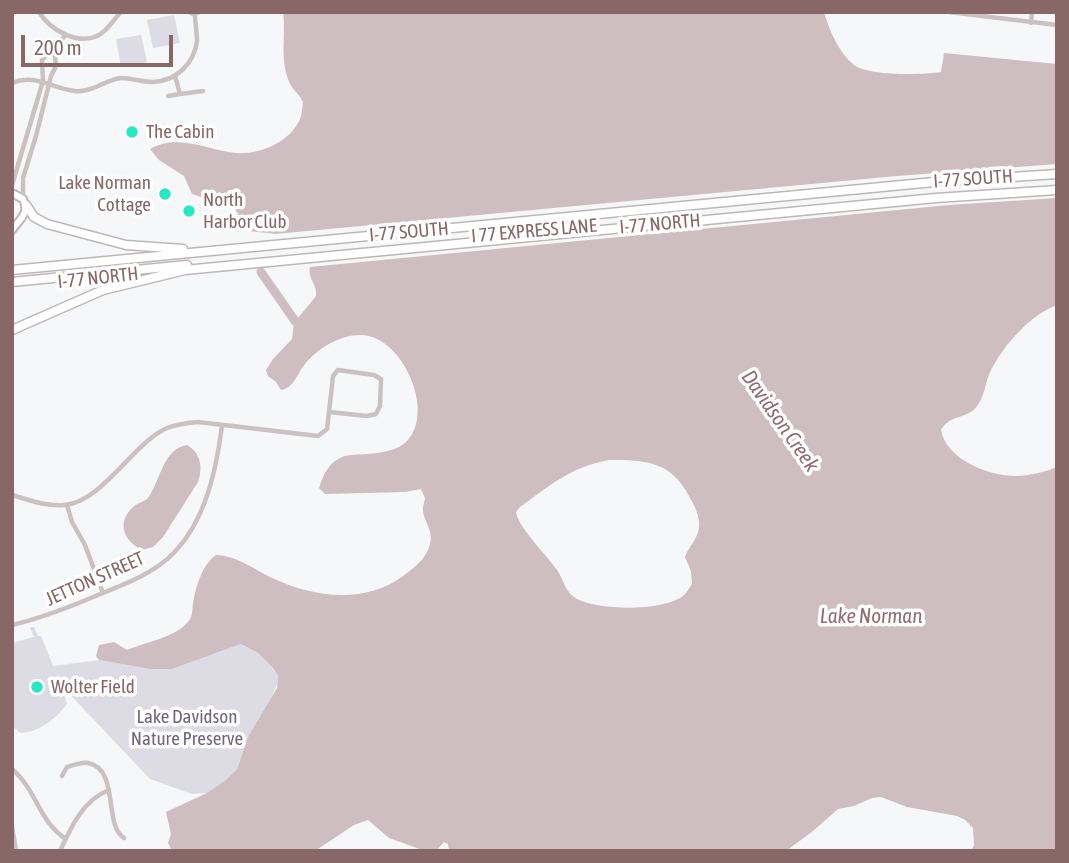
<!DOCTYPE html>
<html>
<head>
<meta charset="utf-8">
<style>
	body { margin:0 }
	#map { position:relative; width:1069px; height:863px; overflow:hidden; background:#f6f7f8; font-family:"Asap Condensed",sans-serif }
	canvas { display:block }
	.frame { position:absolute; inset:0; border:14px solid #886767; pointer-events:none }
	.scale { position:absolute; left:21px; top:35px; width:152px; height:32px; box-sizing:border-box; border:4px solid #886767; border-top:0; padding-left:9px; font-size:21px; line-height:24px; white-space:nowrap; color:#886767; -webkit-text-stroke:5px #fff; paint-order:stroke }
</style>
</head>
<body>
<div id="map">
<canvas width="1069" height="863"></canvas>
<div class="frame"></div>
<div class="scale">200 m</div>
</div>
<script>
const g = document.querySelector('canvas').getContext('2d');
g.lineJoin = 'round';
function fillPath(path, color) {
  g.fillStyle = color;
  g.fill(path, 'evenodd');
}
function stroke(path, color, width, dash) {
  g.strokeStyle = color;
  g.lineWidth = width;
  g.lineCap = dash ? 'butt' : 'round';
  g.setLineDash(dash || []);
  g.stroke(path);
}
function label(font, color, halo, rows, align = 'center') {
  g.font = font + ' "Asap Condensed",sans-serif';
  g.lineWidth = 7;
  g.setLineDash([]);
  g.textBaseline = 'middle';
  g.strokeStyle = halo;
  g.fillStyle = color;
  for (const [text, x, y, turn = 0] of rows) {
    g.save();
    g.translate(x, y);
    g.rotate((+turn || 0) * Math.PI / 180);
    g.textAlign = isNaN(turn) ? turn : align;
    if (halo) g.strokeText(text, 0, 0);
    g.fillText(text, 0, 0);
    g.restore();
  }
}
const green = new Path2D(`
	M 174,15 L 180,43 L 153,48 L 147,20 Z
	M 141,35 L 147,62 L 121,67 L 116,39 Z
	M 30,627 L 34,627 L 38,636 L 41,636 L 53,666 L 99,660 L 150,669 L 172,669 L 241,644 L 258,653 L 270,665 L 278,676 L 278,682 L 267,708 L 248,737 L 237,769 L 228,779 L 207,793 L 192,794 L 150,779 L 62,686 L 67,704 C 57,718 38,733 20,733 L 14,728 L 12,721 L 12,643 L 34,637 Z`);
const water = new Path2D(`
	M 283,12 L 824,12 C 829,30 839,53 854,65 C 868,76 922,75 941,72 L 944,53 L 1057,64 L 1057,164 L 897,176 L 275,234 C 267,232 259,233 250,231 L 234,208 L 192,194 L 184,176 L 159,160 L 150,149 C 178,133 207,150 236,153 C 259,155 287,143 298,123 C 302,118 302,109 303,102 C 299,93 291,89 288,79 C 280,57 286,35 283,12 Z
	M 1057,198 L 1057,305 C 1030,315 1004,345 991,370 C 985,382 985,396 977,406 C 967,420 951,413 941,430 C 946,460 991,477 1018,476 C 1031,475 1045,472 1057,467 L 1057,851 L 971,851 L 974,845 L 973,828 L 965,820 L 957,816 L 907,807 L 881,797 L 872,798 L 854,806 L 838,809 L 813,831 L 786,851 L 449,851 L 448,844 L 444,842 L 436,851 L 425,851 L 389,838 L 368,820 L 354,825 L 315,851 L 172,851 L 168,843 L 171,834 L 166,812 L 207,793 L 227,779 L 237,769 L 248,737 L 277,688 L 278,676 L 273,668 L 258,653 L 241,644 L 172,669 L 150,669 L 99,660 L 96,656 L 99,645 L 114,642 L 127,650 C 146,642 173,638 187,623 C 193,617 192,611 193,603 C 196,586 202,565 216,555 C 237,556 252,568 270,577 C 311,597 364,605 403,576 C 414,568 427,558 430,544 C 434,529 422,520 423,508 C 423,504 425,501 425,498 L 421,489 L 405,492 L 325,494 L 319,488 C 324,473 329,462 344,456 C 362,453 391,456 406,442 C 437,413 402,334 360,335 C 340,335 318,348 305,364 C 297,374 294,388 281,390 L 276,382 L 268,376 L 266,370 L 273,359 L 292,339 L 294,323 L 316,296 C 318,285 307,278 310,267 L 949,205 ZM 609,460 C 645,460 671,461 689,496 C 694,505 700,516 699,527 C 698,539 689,546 685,557 L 691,571 L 692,584 C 688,590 685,596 678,599 C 656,611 599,610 577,599 C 567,594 564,583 559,573 C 549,557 518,528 516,512 L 520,507 C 551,485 570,467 609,460 Z
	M 187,445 C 201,453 203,468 198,482 L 163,537 L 153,547 L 142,550 C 124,541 116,523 133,507 C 139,502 146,502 150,495 C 161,477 164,449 187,445 Z`);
const river = new Path2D(`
	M 261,272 L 295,321 L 305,328`);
const minor = new Path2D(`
	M 39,12 C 50,30 77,45 97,36 C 108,31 113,20 121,12
	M 189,12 L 193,14 L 199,12
	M 949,12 L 1057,25
	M 1031,23 L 1032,12
	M 12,83 C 36,73 52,89 75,91 C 92,93 104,80 121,78 C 132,78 142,82 153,82 C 176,81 194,64 197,41 C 197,32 195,23 195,14
	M 180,94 L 203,91
	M 168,96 L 180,94 L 175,76
	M 12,185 L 43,81 L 42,60 L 66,35
	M 23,198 L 23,178 L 36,136 L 51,76 L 56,66 L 54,49
	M 338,370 L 374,375 L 381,379 L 380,406 L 376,414 L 367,416 L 329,412 L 333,376 Z
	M 12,495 C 29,500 47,507 65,505 C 103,501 133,443 167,428 C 177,424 187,423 198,422 L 318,436 L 327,429 L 329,412
	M 67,505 L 72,522 L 85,545 L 103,593
	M 12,625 C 42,618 70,607 98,595 C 120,586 142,578 161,564 C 203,533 216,474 222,425
	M 12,769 C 36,789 39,822 66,839
	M 62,776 L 67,767 C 74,765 81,762 88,763 C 120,769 103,825 124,838
	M 12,826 L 16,851
	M 60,851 C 71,827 83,800 109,790`);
const secondary = new Path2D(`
	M 12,193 L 23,199 C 30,213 20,219 12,230`);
const motorway = new Path2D(`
	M 26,205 L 34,217 L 47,224 L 126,245 L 183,249
	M 12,270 L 934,182 L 1057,174
	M 12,282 L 187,265
	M 12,330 L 103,290 L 185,270 L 936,198 L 1057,190`);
const markers = [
	[132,132,7,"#26e8c2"],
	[165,194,7,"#26e8c2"],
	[189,211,7,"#26e8c2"],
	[37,687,7,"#26e8c2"]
];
const poiNames = [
	["The Cabin",146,132],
	["Lake Norman",151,183,"right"],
	["Cottage",151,205,"right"],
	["North",203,200],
	["Harbor Club",203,222],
	["Wolter Field",51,687]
];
const streetNames = [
	["I-77 SOUTH",973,179,-4],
	["I-77 NORTH",660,224,-5],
	["I 77 EXPRESS LANE",534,231,-5],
	["I-77 SOUTH",409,232,-5],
	["I-77 NORTH",98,278,-6],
	["JETTON STREET",95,579,-24]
];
const parkNames = [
	["Lake Davidson",187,717],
	["Nature Preserve",187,739]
];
const waterNames = [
	["Davidson Creek",780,421,55],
	["Lake Norman",871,616]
];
fillPath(green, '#dddce5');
fillPath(water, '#cebec1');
stroke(river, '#cebec1', 9);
stroke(secondary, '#c0b6b6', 10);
stroke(motorway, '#beb7b7', 11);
stroke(minor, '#cac1c1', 4.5);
stroke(secondary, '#fff', 6);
stroke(motorway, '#fff', 8);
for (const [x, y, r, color] of markers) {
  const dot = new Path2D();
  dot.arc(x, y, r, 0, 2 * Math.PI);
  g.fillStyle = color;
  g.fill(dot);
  stroke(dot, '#fff', 2.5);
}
label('19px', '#886767', '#fff', poiNames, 'left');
label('19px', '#886767', '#fff', streetNames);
label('19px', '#6f667e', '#fff', parkNames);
label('italic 21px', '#916d72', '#fff', waterNames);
</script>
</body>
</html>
